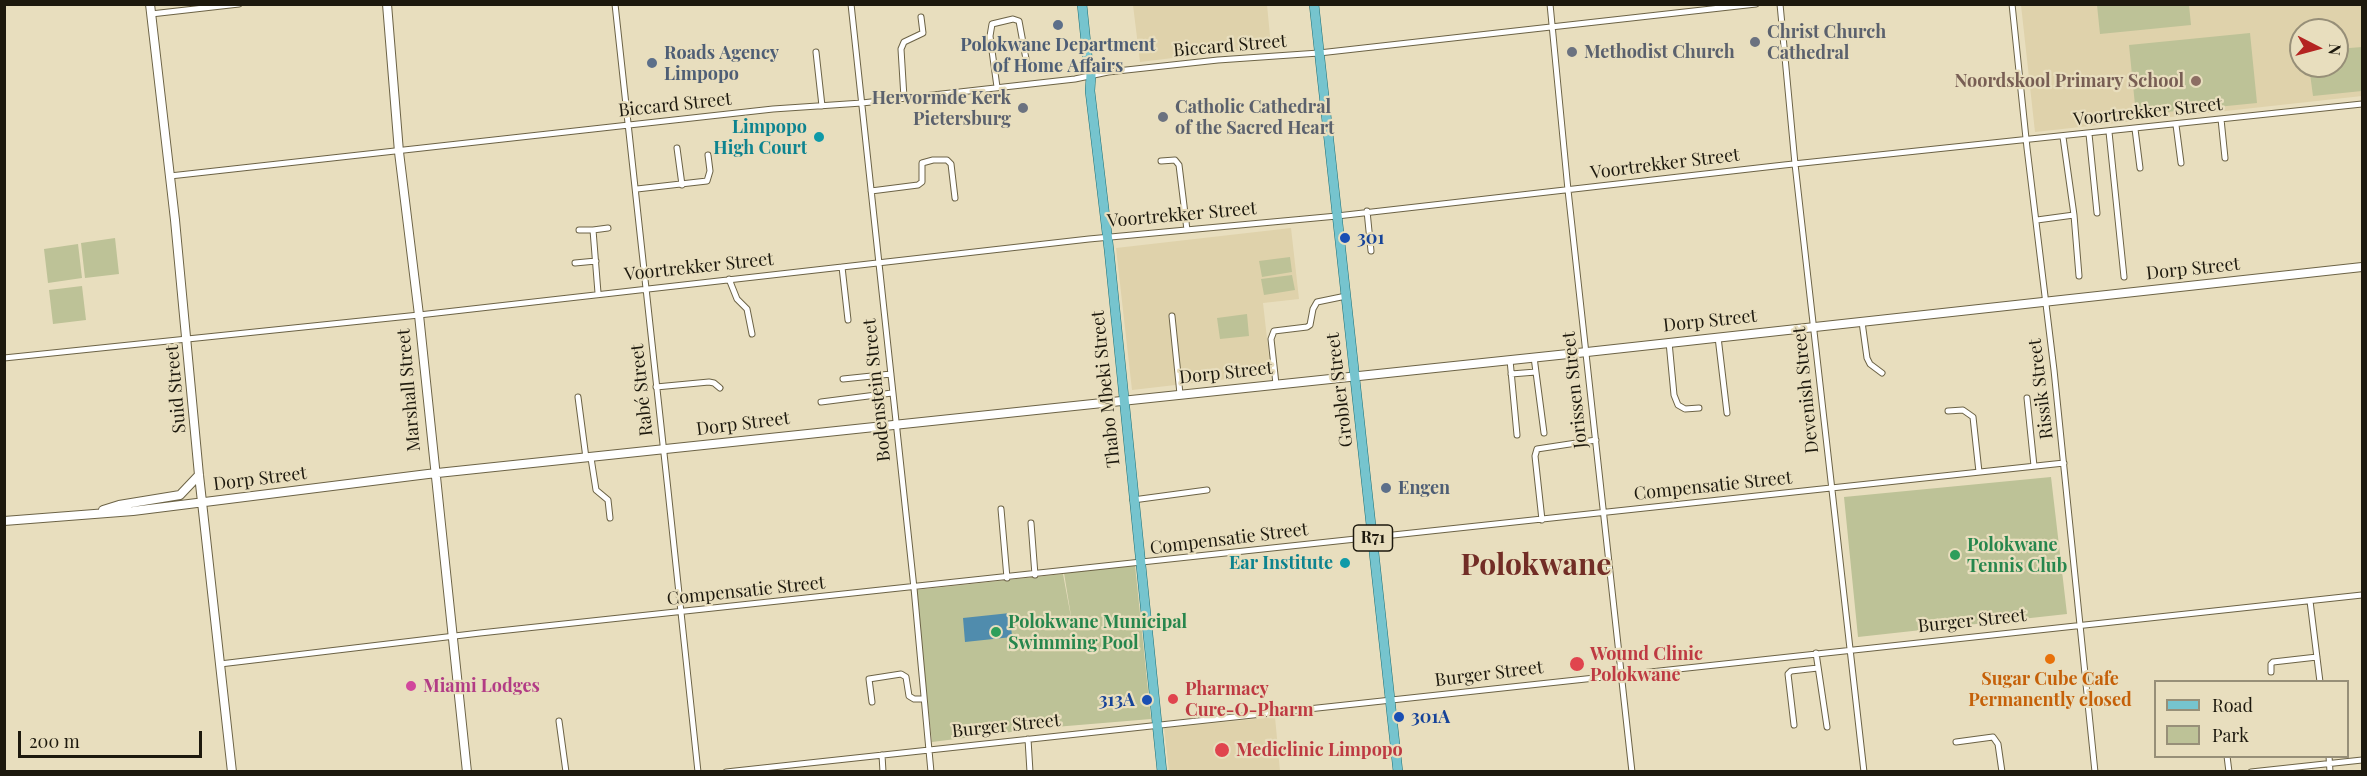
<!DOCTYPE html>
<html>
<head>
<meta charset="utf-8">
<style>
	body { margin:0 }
	#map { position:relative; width:2367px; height:776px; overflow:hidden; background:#e8debe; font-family:"Playfair Display",serif }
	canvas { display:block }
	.frame { position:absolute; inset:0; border:6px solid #1d190e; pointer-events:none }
	.legend { position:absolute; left:2154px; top:680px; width:195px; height:78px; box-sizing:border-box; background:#e8debe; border:2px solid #978f78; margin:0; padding:8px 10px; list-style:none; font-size:18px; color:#1d190e }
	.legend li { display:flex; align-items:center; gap:12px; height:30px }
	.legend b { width:30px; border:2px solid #978f78 }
	.north { position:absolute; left:2289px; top:18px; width:60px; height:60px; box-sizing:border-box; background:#e8debe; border:2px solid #978f78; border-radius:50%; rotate:96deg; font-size:16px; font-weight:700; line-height:24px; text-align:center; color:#1d190e }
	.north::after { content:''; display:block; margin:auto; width:21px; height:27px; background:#b42421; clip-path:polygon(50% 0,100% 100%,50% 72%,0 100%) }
	.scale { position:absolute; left:18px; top:731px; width:184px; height:27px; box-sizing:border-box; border:3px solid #1d190e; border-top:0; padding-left:8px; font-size:18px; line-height:21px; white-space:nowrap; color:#1d190e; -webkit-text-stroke:4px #e8debe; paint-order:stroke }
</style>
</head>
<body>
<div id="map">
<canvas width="2367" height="776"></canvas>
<div class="frame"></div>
<ul class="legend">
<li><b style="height:8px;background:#76c4ce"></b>Road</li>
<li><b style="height:16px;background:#bdc297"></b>Park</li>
</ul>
<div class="north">N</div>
<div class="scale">200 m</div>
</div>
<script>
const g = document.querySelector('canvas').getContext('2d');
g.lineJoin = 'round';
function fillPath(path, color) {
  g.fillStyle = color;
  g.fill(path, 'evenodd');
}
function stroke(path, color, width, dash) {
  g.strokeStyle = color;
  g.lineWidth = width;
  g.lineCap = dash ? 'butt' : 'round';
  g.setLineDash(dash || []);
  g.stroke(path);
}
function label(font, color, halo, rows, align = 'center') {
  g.font = font + ' "Playfair Display",serif';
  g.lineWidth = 4.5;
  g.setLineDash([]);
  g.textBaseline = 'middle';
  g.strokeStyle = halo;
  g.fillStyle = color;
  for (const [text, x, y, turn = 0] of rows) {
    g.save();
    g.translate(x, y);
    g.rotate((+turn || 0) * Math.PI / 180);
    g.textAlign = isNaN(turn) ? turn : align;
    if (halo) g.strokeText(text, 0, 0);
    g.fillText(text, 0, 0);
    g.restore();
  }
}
const built = new Path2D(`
	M 1133,5 L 1267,5 L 1271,46 L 1140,62 Z
	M 2021,5 L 2362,5 L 2362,96 L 2035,132 ZM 2301,30 L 2337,30 L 2337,66 L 2301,66 Z
	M 1291,228 L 1299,299 L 1263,303 L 1271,374 L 1132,390 L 1116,248 Z
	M 1275,717 L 1280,771 L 1169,771 L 1164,728 Z`);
const green = new Path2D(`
	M 2097,5 L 2189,5 L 2191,25 L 2100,34 Z
	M 2250,33 L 2257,103 L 2136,115 L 2129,45 Z
	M 2362,47 L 2362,91 L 2313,96 L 2309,66 L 2337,66 L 2337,49 Z
	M 115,238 L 119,274 L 85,278 L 81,243 Z
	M 78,244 L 82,278 L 48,283 L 44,249 Z
	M 1290,257 L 1292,272 L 1262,277 L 1259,261 Z
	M 1292,275 L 1295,290 L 1264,295 L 1261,279 Z
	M 82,286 L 86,320 L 53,324 L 49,290 Z
	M 1247,314 L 1249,336 L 1220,339 L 1217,318 Z
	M 2051,477 L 2067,614 L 1858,637 L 1844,497 Z
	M 1135,565 L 1151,719 L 1043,728 L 932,742 L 915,590 L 1063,574 L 1073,628 L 1064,573 Z`);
const water = new Path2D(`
	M 1010,613 L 1012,637 L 965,642 L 963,618 Z`);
const street = new Path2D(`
	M 615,4 C 645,260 670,516 698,772
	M 851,4 L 914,588 L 931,772
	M 1550,4 L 1568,190 L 1632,772
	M 1780,4 L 1795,164 L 1864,772
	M 2012,4 L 2027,148 L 2054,370 L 2095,772
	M 151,14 L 239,4
	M 816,52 L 822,106
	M 997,87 L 990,36 L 992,24 L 1013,19 L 1019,21 L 1026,59
	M 904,98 L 901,49 L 904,42 L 923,33 L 921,17
	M 2221,119 L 2225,158
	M 2176,125 L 2181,163
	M 2135,129 L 2140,168
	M 2109,132 L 2124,277
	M 2089,134 L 2097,213
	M 677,148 L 682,185
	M 1161,161 L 1175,160 L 1179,165 L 1187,230
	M 170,176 L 773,109 L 862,103 L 1075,79 L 1108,72 L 1218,60 L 1319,53 L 1756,4
	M 637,189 L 707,181 L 710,171 L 708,155
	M 871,191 L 918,185 L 922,182 L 922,163 L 933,160 L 947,160 L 951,164 L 955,198
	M 1367,211 L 1371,251
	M 2074,215 L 2079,276
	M 2037,220 L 2074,215 L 2063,137
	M 579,230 L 593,230 L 598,293
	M 593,230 L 608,228
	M 575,263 L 596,261
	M 842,267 L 848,320
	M 729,279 L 737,299 L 747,309 L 752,334
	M 1172,316 L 1180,394
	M 1862,322 L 1867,358 L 1870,364 L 1882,373
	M 1718,337 L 1727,413
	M 1669,342 L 1674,395 L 1678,405 L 1685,409 L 1699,408
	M 1534,357 L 1544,433
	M 4,358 L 419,315 L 1089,239 L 1337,216 L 1784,165 L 2362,104
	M 1510,360 L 1517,435
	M 1511,374 L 1536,372
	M 843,379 L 891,374
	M 1276,384 L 1271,339 L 1274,331 L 1307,327 L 1310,325 L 1313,309 L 1317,302 L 1346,296
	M 656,387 L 709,382 L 714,383 L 720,388
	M 578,397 L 586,458
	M 2027,398 L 2034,466
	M 821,402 L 892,393
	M 1948,411 L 1963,410 L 1973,417 L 1979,472
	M 591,458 L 596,490 L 608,500 L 610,518
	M 1133,500 L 1207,490
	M 1001,509 L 1007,578
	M 1542,520 L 1535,456 L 1537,449 L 1596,440
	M 1031,523 L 1035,575
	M 2310,601 L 2320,682
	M 1816,653 L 1827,727
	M 220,664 L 480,633 L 2064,463
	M 2271,672 L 2271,664 L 2273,662 L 2317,657
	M 872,702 L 869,679 L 901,674 L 906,677 L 909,696 L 914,699 L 924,699
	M 559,721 L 566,772
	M 1794,725 L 1788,674 L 1791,671 L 1818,668
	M 1028,739 L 1030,772
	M 1956,742 L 1993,737 L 1998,744 L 2002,772
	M 882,755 L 883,772
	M 2227,756 L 2229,772
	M 2329,756 L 2330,772
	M 726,772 L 2362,595
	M 2251,772 L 2362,760`);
const secondary = new Path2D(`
	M 150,4 L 175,220 L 199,475 L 232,772
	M 387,4 L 399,152 L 419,315 L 467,772
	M 103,510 L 119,505 L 180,495 L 199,475
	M 4,521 L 133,511 L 428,474 L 1587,352 L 2362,267`);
const primary = new Path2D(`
	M 1082,4 L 1088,63 L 1091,75 L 1090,91 L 1109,250 L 1162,772
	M 1314,4 L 1398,772`);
const markers = [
	[1058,25,6,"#5c6f8a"],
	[1755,42,6,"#6b7280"],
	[1572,52,6,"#6b7280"],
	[652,63,6,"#5c6f8a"],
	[2196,81,6,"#8d6e63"],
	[1023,108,6,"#6b7280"],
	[1163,117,6,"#6b7280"],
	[819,137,6,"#0f9aa8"],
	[1345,238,6,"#1a4fb4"],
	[1386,488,6,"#5c6f8a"],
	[1955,555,6,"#2e9e5b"],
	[1345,563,6,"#0f9aa8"],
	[996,632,6,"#2e9e5b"],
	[2050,659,6,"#e8710a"],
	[1577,664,8,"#e0444e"],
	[411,686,6,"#d1479c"],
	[1173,699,6,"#e0444e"],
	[1147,700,6,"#1a4fb4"],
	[1399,717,6,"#1a4fb4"],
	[1222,750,8,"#e0444e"]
];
const shields = [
	[1373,538,39]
];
const shieldNames = [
	["R71",1373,538]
];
const worshipNames = [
	["Christ Church",1767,32],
	["Cathedral",1767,53],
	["Methodist Church",1584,52],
	["Hervormde Kerk",1011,98,"right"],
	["Pietersburg",1011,119,"right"],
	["Catholic Cathedral",1175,107],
	["of the Sacred Heart",1175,128]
];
const serviceNames = [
	["Polokwane Department",1058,45,"center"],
	["of Home Affairs",1058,66,"center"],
	["Roads Agency",664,53],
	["Limpopo",664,74],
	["Engen",1398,488]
];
const streetNames = [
	["Biccard Street",1230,46,-5],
	["Biccard Street",675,105,-6],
	["Voortrekker Street",2148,112,-6],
	["Voortrekker Street",1665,164,-7],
	["Voortrekker Street",1182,215,-5],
	["Voortrekker Street",699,267,-6],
	["Dorp Street",2193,269,-6],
	["Dorp Street",1710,321,-6],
	["Dorp Street",1226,373,-6],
	["Suid Street",176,389,-95],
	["Thabo Mbeki Street",1106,389,-96],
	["Rissik Street",2041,389,-97],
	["Marshall Street",409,390,-95],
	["Rabé Street",642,390,-96],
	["Bodenstein Street",877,390,-96],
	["Grobler Street",1340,390,-97],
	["Jorissen Street",1575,390,-96],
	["Devenish Street",1806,390,-96],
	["Dorp Street",743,424,-7],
	["Dorp Street",260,479,-7],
	["Compensatie Street",1713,486,-6],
	["Compensatie Street",1229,539,-7],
	["Compensatie Street",746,591,-6],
	["Burger Street",1972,621,-6],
	["Burger Street",1489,674,-7],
	["Burger Street",1006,726,-6]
];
const educationNames = [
	["Noordskool Primary School",2184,81]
];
const cultureNames = [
	["Limpopo",807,127],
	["High Court",807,148],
	["Ear Institute",1333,563]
];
const transitNames = [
	["301",1357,238],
	["313A",1135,700,"right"],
	["301A",1411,717]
];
const leisureNames = [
	["Polokwane",1967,545],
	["Tennis Club",1967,566],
	["Polokwane Municipal",1008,622],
	["Swimming Pool",1008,643]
];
const healthNames = [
	["Wound Clinic",1590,654],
	["Polokwane",1590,675],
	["Pharmacy",1185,689],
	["Cure-O-Pharm",1185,710],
	["Mediclinic Limpopo",1236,750]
];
const foodNames = [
	["Sugar Cube Cafe",2050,679],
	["Permanently closed",2050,700]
];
const hotelNames = [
	["Miami Lodges",423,686]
];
const townNames = [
	["Polokwane",1536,566]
];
fillPath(built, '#dfd2ab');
fillPath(green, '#bdc297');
fillPath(water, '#508cad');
stroke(street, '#6c6346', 7);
stroke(secondary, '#6c6346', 10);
stroke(primary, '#1c6f76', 10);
stroke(street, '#fff', 5);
stroke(secondary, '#fff', 8);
stroke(primary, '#76c4ce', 9);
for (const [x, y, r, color] of markers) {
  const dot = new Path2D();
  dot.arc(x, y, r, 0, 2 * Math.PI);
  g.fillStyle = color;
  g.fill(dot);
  stroke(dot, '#e8debe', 2);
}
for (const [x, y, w] of shields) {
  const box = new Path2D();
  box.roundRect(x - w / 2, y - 13, w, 26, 4.5);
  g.fillStyle = '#e8debe';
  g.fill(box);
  stroke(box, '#1d190e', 1.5);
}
label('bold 16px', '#1d190e', null, shieldNames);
label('bold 18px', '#5b616d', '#e8debe', worshipNames, 'left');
label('bold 18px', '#4e5e75', '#e8debe', serviceNames, 'left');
label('18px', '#1d190e', '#e8debe', streetNames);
label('bold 18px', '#785e54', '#e8debe', educationNames, 'right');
label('bold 18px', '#0d838f', '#e8debe', cultureNames, 'right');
label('bold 18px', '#164399', '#e8debe', transitNames, 'left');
label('bold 18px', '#27864d', '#e8debe', leisureNames, 'left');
label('bold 18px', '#be3a42', '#e8debe', healthNames, 'left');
label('bold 18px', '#c56008', '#e8debe', foodNames);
label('bold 18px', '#b23c85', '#e8debe', hotelNames, 'left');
label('bold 30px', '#722d26', '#e8debe', townNames);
</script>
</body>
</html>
